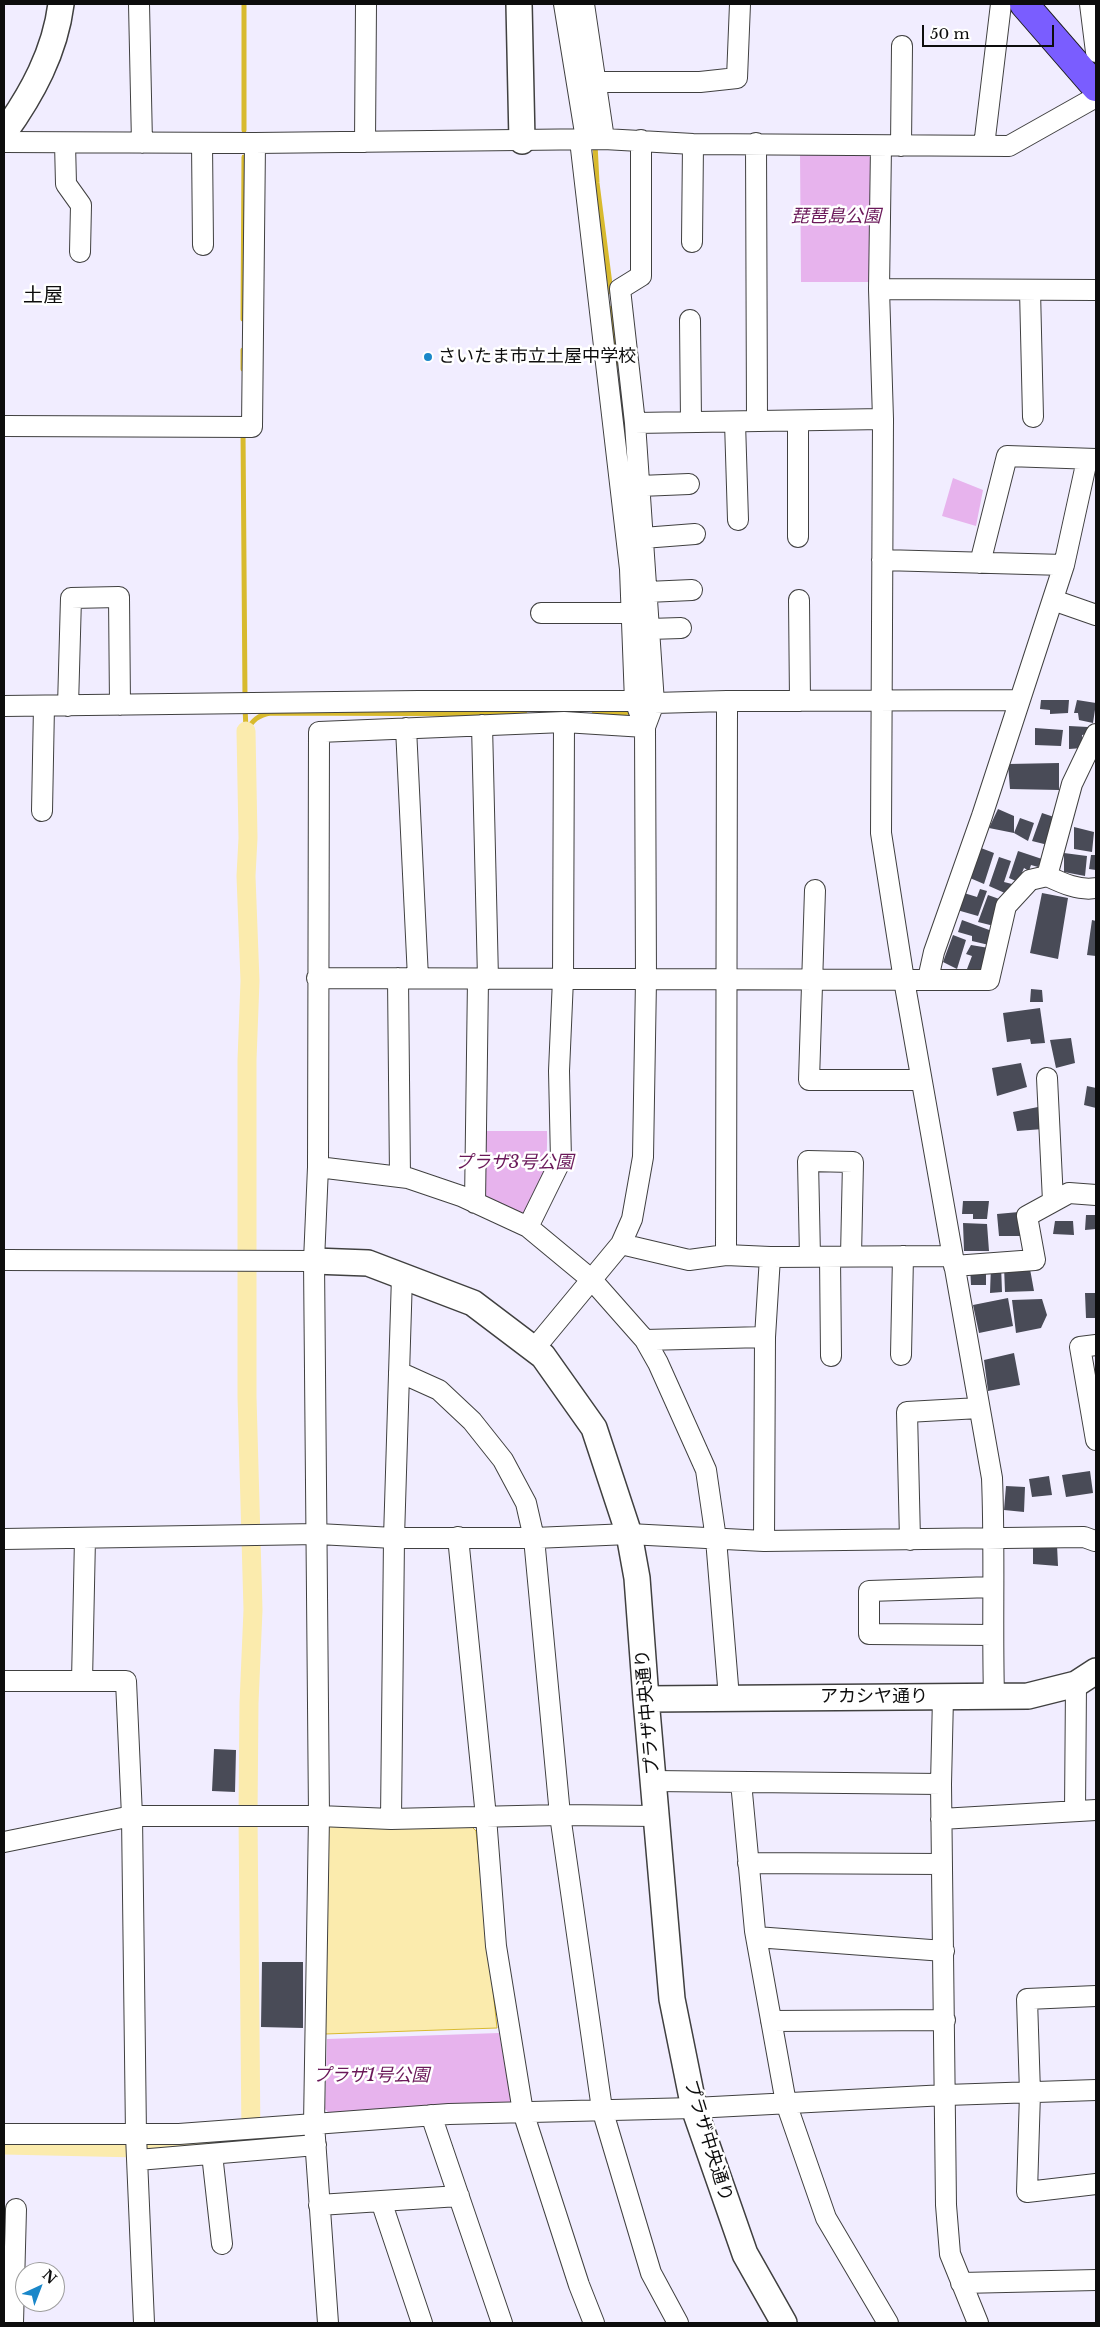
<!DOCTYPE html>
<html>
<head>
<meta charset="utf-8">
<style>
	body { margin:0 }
	#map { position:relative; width:1100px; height:2327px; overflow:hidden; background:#f1edff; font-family:"Libre Baskerville",serif }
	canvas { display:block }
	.frame { position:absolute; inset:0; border:5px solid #0d0d0d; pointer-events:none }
	.north { position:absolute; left:15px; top:2262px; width:50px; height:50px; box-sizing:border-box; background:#fff; border:1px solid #9e9e9e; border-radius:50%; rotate:43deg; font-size:14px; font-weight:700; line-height:20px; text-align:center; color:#0d0d0d }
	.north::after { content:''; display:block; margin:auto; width:18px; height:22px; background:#1a87c9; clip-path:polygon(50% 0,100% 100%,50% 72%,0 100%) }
	.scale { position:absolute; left:922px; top:25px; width:132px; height:22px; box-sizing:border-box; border:2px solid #0d0d0d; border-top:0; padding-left:6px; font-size:15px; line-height:18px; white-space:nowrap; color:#0d0d0d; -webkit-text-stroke:4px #fff; paint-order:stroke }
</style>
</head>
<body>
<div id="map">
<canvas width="1100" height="2327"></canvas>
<div class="frame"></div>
<div class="north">N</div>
<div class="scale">50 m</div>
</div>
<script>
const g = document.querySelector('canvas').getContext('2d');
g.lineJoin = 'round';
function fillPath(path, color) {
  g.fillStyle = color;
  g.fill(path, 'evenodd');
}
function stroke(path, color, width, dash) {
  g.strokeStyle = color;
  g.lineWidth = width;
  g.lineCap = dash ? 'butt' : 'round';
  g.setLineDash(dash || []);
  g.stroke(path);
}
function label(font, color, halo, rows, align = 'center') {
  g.font = font + ' "Libre Baskerville","Noto Sans JP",serif';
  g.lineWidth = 5;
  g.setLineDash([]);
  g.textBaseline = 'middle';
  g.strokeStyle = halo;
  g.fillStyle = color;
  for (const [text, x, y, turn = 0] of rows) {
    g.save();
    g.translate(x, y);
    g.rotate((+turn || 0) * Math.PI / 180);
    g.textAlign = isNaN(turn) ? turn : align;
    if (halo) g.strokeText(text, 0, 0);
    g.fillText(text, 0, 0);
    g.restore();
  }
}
const green = new Path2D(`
	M 865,152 L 871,158 L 871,282 L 801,282 L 800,153 Z
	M 953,478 L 983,490 L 976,526 L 942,516 Z
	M 484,1131 L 547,1131 C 548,1166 543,1183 527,1214 L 516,1218 L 482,1194 Z
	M 499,2033 L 511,2101 L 505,2108 L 333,2117 L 325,2109 L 327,2039 Z`);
const water = new Path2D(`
	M 331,1824 L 470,1825 L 476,1831 L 497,2028 L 325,2034 L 324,1829 Z`);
const stream = new Path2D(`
	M 244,4 L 244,130
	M 595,144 L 597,183 L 611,292
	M 612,308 L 616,364
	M 243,319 L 244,157
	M 243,369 L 243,350
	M 243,430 L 245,699
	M 245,708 L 246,729
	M 594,714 L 635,712
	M 246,731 C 253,720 258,715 271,713 L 525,714`);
const canal = new Path2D(`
	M 4,2145 L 139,2148 L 251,2139 L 248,1816 L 249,1703 L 253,1610 L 247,1397 L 247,1060 L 250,981 L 246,876 L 248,838 L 246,731`);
const building = new Path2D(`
	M 1041,700 L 1069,700 L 1068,713 L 1050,714 L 1050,710 L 1040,709 Z
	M 1077,700 L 1096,703 L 1093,723 L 1079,720 L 1078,713 L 1074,713 Z
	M 1069,726 L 1088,727 L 1090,734 L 1082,735 L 1083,748 L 1069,749 Z
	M 1035,728 L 1063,730 L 1061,746 L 1035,745 Z
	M 1059,763 L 1059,790 L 1010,789 L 1008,764 Z
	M 998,809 L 1014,816 L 1014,833 L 989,828 Z
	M 1042,813 L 1054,817 L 1048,845 L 1032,841 Z
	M 1020,818 L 1034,823 L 1028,841 L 1014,833 Z
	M 1074,827 L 1094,832 L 1092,852 L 1074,849 Z
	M 981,848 L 994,853 L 984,884 L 970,878 Z
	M 1018,851 L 1042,859 L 1038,867 L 1031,865 L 1029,871 L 1024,868 L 1018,882 L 1009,878 Z
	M 1064,853 L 1087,856 L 1085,876 L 1064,872 Z
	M 1091,855 L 1096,855 L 1096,870 L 1089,869 Z
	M 999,857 L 1011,861 L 1004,882 L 1012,884 L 1007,894 L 989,886 Z
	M 980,889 L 987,891 L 978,916 L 957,910 L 964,893 L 977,897 Z
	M 1042,893 L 1068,898 L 1058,959 L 1030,953 Z
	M 988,895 L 1002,900 L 994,926 L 978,922 Z
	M 962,920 L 992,931 L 989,945 L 972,941 L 972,936 L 958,932 Z
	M 1092,920 L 1096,921 L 1096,956 L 1087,955 Z
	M 953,935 L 966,940 L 957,969 L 943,962 Z
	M 971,945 L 989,948 L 981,971 L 967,969 L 972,956 L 966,954 Z
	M 1031,989 L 1042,990 L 1043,1002 L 1030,1002 Z
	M 1040,1008 L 1045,1043 L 1031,1044 L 1030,1039 L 1007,1042 L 1003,1013 Z
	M 1071,1038 L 1075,1063 L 1056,1068 L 1050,1040 Z
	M 1021,1063 L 1027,1087 L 997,1096 L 992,1068 Z
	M 1087,1086 L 1096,1088 L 1096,1108 L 1084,1105 Z
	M 1038,1107 L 1043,1129 L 1017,1131 L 1013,1112 Z
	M 963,1201 L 989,1201 L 987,1219 L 973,1219 L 973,1214 L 962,1214 Z
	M 1019,1212 L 1021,1236 L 999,1236 L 997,1214 Z
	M 1086,1215 L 1096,1215 L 1096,1229 L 1085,1230 Z
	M 1055,1221 L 1073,1221 L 1074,1235 L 1053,1234 Z
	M 963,1223 L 987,1224 L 989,1251 L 964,1251 Z
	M 991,1265 L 1001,1265 L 1002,1292 L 990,1293 Z
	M 970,1266 L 986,1267 L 986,1285 L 971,1285 Z
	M 1004,1266 L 1030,1269 L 1034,1291 L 1005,1292 Z
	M 1085,1293 L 1096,1293 L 1096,1318 L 1086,1318 Z
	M 1008,1298 L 1013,1326 L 979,1333 L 973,1305 Z
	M 1042,1299 L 1047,1315 L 1041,1328 L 1016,1333 L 1012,1300 Z
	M 1014,1353 L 1020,1385 L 988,1391 L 984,1360 Z
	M 1090,1471 L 1093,1493 L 1066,1497 L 1062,1475 Z
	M 1049,1476 L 1052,1495 L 1032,1497 L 1029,1479 Z
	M 1006,1486 L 1025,1487 L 1024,1512 L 1004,1510 Z
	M 1033,1545 L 1057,1545 L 1058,1566 L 1033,1564 Z
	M 214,1749 L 236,1750 L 235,1792 L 212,1791 Z
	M 262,1962 L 303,1962 L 303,2028 L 261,2027 Z`);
const minor = new Path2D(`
	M 139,4 L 142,143
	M 564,4 L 586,139
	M 584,4 L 604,139
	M 1090,4 L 1096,52
	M 595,82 L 700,82 L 737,78 L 740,4
	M 4,142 L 255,143 L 604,139 L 693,144 L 1009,146 L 1096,97
	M 365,142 L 366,4
	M 65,143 L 66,184 L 81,205 L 80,252
	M 202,143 L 203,245
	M 756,143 L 757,421
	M 881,146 L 879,289 L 883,419 L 881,833 L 904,980 L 992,1478 C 995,1551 992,1624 994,1696
	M 901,146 L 902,46
	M 984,146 L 1001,4
	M 692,242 L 693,144
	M 879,289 L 1096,290
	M 1030,290 L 1033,417
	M 690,320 L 691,422
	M 735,422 L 738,520
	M 635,423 L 883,419
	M 4,426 L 252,427 L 255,143
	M 640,486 L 689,484
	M 798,537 L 798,421
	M 643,538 L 695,534
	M 882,560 L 1064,565
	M 980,563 L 1007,456 L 1096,459
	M 647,592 L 692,590
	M 799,600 L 800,701
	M 1053,600 L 1096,615
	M 541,613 L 631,613
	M 649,629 L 681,628
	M 654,703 L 727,701 L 1019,700
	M 4,706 L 419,701 L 635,701
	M 68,706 L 71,598 L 119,597 L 120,705
	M 482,725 L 488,979
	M 406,728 L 418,978
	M 42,811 L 44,706
	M 1047,876 L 1072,784 L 1096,734
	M 815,890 L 809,1080 L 921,1080
	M 317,978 L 989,980 L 1006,906 L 1030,880 L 1047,876 C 1062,883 1079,891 1096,888
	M 398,978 L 400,1177
	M 928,979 L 934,952 L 982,816 L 1064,565 L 1087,460
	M 1047,1078 L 1053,1201
	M 318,1167 L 408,1178 L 461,1196 L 528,1227 L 592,1280 L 645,1340 L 658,1363 L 706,1470 L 716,1539 L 729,1698
	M 475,1203 L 478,979
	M 528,1227 L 561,1160 L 559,1071 L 563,979 L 564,722
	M 621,1244 L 689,1260 L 726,1255 L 770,1257 L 765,1337 L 764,1541
	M 726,1255 L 727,701
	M 770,1257 L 952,1256
	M 810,1257 L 808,1161 L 853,1162 L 851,1256
	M 830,1257 L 831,1356
	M 4,1260 L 314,1261
	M 954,1266 L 1035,1260 L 1027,1216 L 1069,1193 L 1096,1195
	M 645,1340 L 765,1337
	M 1096,1345 L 1080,1347 L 1096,1440
	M 534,1349 L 621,1244 L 632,1219 L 643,1157 L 646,980 L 645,727 L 654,703 L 635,423 L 620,289 L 641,276 L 641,140
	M 901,1355 L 903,1256
	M 399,1372 L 439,1390 L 472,1421 L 503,1460 L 526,1503 L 534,1538 L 560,1815 L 602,2109 L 651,2273 L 678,2323
	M 458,1537 L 486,1817 L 496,1946 L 523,2112 L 579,2285 L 594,2323
	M 4,1539 L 318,1534 L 394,1538 L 534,1538 L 629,1534 L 764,1541 L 1084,1537 L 1095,1541
	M 910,1540 L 907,1412 L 979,1408
	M 992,1587 L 869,1591 L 869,1634 L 993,1635
	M 4,1681 L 126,1681 L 132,1816 L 136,2135 L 144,2323
	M 82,1681 L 85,1538
	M 943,1697 L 941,1784 L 946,2205 L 950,2254 L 978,2323
	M 653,1781 L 941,1784
	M 741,1782 L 755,1931 L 786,2103 L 826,2218 L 888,2323
	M 1075,1811 L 1076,1684
	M 391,1819 L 394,1538 L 402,1276
	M 941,1819 L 1096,1810
	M 4,1842 L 132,1816 L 319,1816 L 391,1819 L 560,1815 L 656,1816
	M 748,1863 L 942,1864
	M 756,1937 L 944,1951
	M 1096,1996 L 1027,1999 L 1030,2093 L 1027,2192 L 1096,2184
	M 771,2021 L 945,2020
	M 431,2115 L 502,2323
	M 4,2134 L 179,2134 L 449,2114 L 694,2108 L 946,2095 L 1096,2090
	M 212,2154 L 222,2244
	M 138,2160 L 316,2145
	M 381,2201 L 422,2323
	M 319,2205 L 459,2196
	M 961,2283 L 1096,2280
	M 13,2323 L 16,2209
	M 328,2323 L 314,2124 L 319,1816 L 314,1261 L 318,1167 L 319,732 L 564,722 L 645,727 L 635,701 L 630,569 L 580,140`);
const tertiary = new Path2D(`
	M 519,4 L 522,141
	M 4,133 C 32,94 55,52 61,4
	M 314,1261 L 368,1263 L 473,1303 L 543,1356 L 594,1428 L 629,1534 L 637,1578 L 646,1699 L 672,1999 L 694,2108 L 745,2254 L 784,2323
	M 646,1699 L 1028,1696 L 1076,1684 L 1096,1671`);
const primary = new Path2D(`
	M 1024,4 L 1096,87`);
const markers = [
	[428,357,5,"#1a87c9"]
];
const parkNames = [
	["琵琶島公園",836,217],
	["プラザ3号公園",514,1163],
	["プラザ1号公園",371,2076]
];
const poiNames = [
	["さいたま市立土屋中学校",438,357]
];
const streetNames = [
	["アカシヤ通り",874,1697],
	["プラザ中央通り",648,1712,-95],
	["プラザ中央通り",708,2141,73]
];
const quarterNames = [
	["土屋",43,296]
];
fillPath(green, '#e7b3ed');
fillPath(water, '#fbebad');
stroke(water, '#d8ba2e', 1);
stroke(stream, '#d8ba2e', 5);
stroke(canal, '#fbebad', 19);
fillPath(building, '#494b57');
stroke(minor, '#404040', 22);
stroke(tertiary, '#404040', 28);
stroke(primary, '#1e1e1e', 30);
stroke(minor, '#fff', 20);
stroke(tertiary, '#fff', 25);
stroke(primary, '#7a5dff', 28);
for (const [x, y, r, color] of markers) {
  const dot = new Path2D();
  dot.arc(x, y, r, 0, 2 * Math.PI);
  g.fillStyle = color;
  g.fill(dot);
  stroke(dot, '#fff', 2);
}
label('italic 18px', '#6a1859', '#fff', parkNames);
label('18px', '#0d0d0d', '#fff', poiNames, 'left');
label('18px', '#0d0d0d', '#fff', streetNames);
label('20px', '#0d0d0d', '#fff', quarterNames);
</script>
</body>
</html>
